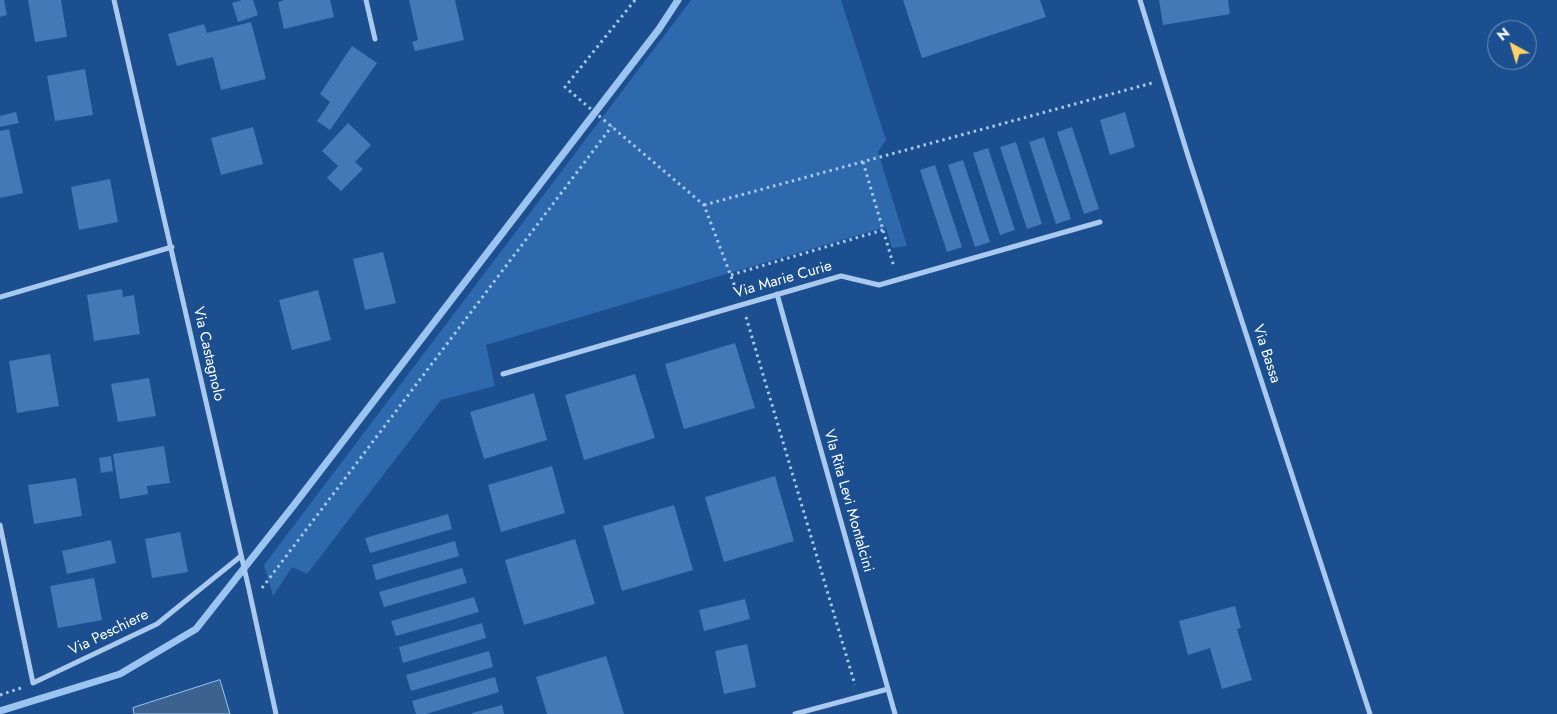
<!DOCTYPE html>
<html>
<head>
<meta charset="utf-8">
<style>
	body { margin:0 }
	#map { position:relative; width:1557px; height:714px; overflow:hidden; background:#1b4f8f; font-family:Jost,sans-serif }
	canvas { display:block }
	.north { position:absolute; left:1487px; top:20px; width:50px; height:50px; box-sizing:border-box; background:#1b4f8f; border:1px solid #7695bc; border-radius:50%; rotate:321deg; font-size:14px; font-weight:700; line-height:20px; text-align:center; color:#fff }
	.north::after { content:''; display:block; margin:auto; width:18px; height:22px; background:#ffd166; clip-path:polygon(50% 0,100% 100%,50% 72%,0 100%) }
</style>
</head>
<body>
<div id="map">
<canvas width="1557" height="714"></canvas>
<div class="north">N</div>
</div>
<script>
const g = document.querySelector('canvas').getContext('2d');
g.lineJoin = 'round';
function fillPath(path, color) {
  g.fillStyle = color;
  g.fill(path, 'evenodd');
}
function stroke(path, color, width, dash) {
  g.strokeStyle = color;
  g.lineWidth = width;
  g.lineCap = dash ? 'butt' : 'round';
  g.setLineDash(dash || []);
  g.stroke(path);
}
function label(font, color, halo, rows, align = 'center') {
  g.font = font + ' Jost,sans-serif';
  g.lineWidth = 4;
  g.setLineDash([]);
  g.textBaseline = 'middle';
  g.strokeStyle = halo;
  g.fillStyle = color;
  for (const [text, x, y, turn = 0] of rows) {
    g.save();
    g.translate(x, y);
    g.rotate((+turn || 0) * Math.PI / 180);
    g.textAlign = isNaN(turn) ? turn : align;
    if (halo) g.strokeText(text, 0, 0);
    g.fillText(text, 0, 0);
    g.restore();
  }
}
const green = new Path2D(`
	M 691,0 L 841,0 L 886,140 L 878,152 L 907,246 L 892,248 L 886,228 L 879,229 L 486,345 L 495,386 L 441,400 L 307,574 L 292,567 L 273,596 L 264,565 Z`);
const water = new Path2D(`
	M 220,680 L 230,714 L 134,714 L 133,708 Z`);
const stream = new Path2D(`
	M 0,711 L 120,674 L 196,629 L 294,505 L 659,29 L 678,0`);
const building = new Path2D(`
	M 0,0 L 4,0 L 7,15 L 0,17 Z
	M 28,0 L 61,0 L 67,37 L 35,42 Z
	M 242,0 L 253,0 L 258,15 L 238,22 L 232,3 Z
	M 284,0 L 330,0 L 334,17 L 284,29 L 278,2 Z
	M 409,0 L 455,0 L 464,40 L 415,51 L 412,42 L 418,40 Z
	M 903,0 L 1040,0 L 1046,17 L 922,58 Z
	M 1159,0 L 1228,0 L 1230,14 L 1163,25 Z
	M 251,22 L 266,79 L 221,90 L 213,57 L 177,66 L 168,34 L 204,24 L 207,33 Z
	M 352,46 L 377,63 L 330,130 L 317,121 L 330,102 L 320,94 Z
	M 85,69 L 93,115 L 55,121 L 47,76 Z
	M 16,112 L 19,123 L 0,127 L 0,116 Z
	M 1125,112 L 1135,147 L 1110,155 L 1100,120 Z
	M 348,123 L 371,145 L 355,162 L 363,169 L 341,191 L 327,178 L 338,166 L 322,151 Z
	M 253,127 L 263,164 L 221,175 L 211,138 Z
	M 1072,127 L 1099,209 L 1084,214 L 1057,132 Z
	M 9,129 L 23,193 L 0,198 L 0,131 Z
	M 1044,137 L 1071,219 L 1056,224 L 1029,142 Z
	M 1016,142 L 1042,224 L 1027,229 L 1000,147 Z
	M 988,148 L 1015,230 L 1000,235 L 973,153 Z
	M 963,160 L 990,242 L 975,247 L 948,165 Z
	M 935,165 L 962,247 L 947,252 L 920,170 Z
	M 110,179 L 118,222 L 79,230 L 71,187 Z
	M 383,252 L 396,303 L 365,310 L 353,259 Z
	M 122,289 L 123,297 L 134,295 L 140,334 L 94,341 L 87,295 Z
	M 318,290 L 331,340 L 292,350 L 279,300 Z
	M 735,343 L 755,408 L 684,429 L 665,364 Z
	M 50,354 L 59,406 L 17,413 L 9,361 Z
	M 635,374 L 655,438 L 584,460 L 565,395 Z
	M 149,378 L 156,416 L 118,422 L 111,384 Z
	M 534,393 L 547,440 L 484,459 L 470,412 Z
	M 164,446 L 170,483 L 147,486 L 148,494 L 120,499 L 113,454 Z
	M 111,456 L 113,471 L 101,473 L 99,458 Z
	M 552,466 L 565,513 L 501,532 L 488,485 Z
	M 775,476 L 794,541 L 724,562 L 705,497 Z
	M 76,478 L 82,516 L 34,524 L 28,485 Z
	M 674,505 L 693,570 L 622,591 L 603,526 Z
	M 448,514 L 452,529 L 370,553 L 365,538 Z
	M 180,532 L 188,572 L 152,578 L 145,539 Z
	M 575,539 L 595,604 L 524,625 L 505,560 Z
	M 111,540 L 116,563 L 67,574 L 62,551 Z
	M 455,541 L 459,556 L 376,580 L 372,565 Z
	M 462,568 L 467,583 L 384,607 L 379,592 Z
	M 94,578 L 102,620 L 58,628 L 50,586 Z
	M 474,597 L 479,612 L 396,636 L 391,621 Z
	M 745,599 L 750,619 L 704,631 L 699,610 Z
	M 1235,606 L 1241,628 L 1237,629 L 1252,680 L 1222,689 L 1210,648 L 1188,655 L 1179,621 Z
	M 482,623 L 486,638 L 403,663 L 399,647 Z
	M 747,644 L 756,687 L 724,694 L 715,651 Z
	M 489,651 L 493,667 L 411,691 L 406,675 Z
	M 606,656 L 624,714 L 547,714 L 536,677 Z
	M 495,677 L 499,692 L 426,714 L 416,714 L 412,701 Z
	M 502,705 L 504,714 L 472,714 L 472,713 Z`);
const path = new Path2D(`
	M 635,0 L 565,87 L 704,205 L 737,292
	M 863,162 L 894,267
	M 704,205 L 1152,83
	M 731,275 L 883,230
	M 746,317 L 855,685
	M 262,588 L 612,126
	M 0,695 L 21,688`);
const minor = new Path2D(`
	M 114,0 L 248,585 L 276,714
	M 366,0 L 375,39
	M 1140,0 L 1189,159 L 1370,714
	M 777,294 L 895,714
	M 0,297 L 172,247
	M 503,374 L 841,276 L 879,285 L 1100,222
	M 0,525 L 33,683 L 157,624 L 241,556
	M 795,714 L 888,689`);
const streetNames = [
	["Via Marie Curie",783,280,-16],
	["Via Castagnolo",208,354,77],
	["Via Bassa",1266,354,72],
	["VIa Rita Levi Montalcini",848,501,74],
	["Via Peschiere",109,633,-26]
];
fillPath(green, '#2e69ad');
fillPath(water, '#3c6290');
stroke(water, '#9cc4f0', 1);
stroke(stream, '#9cc4f0', 7);
fillPath(building, '#4478b7');
stroke(path, '#a9c9ee', 3, [2.5, 4]);
stroke(minor, '#a9c9ee', 5);
label('15px', '#fff', '#1b4f8f', streetNames);
</script>
</body>
</html>
